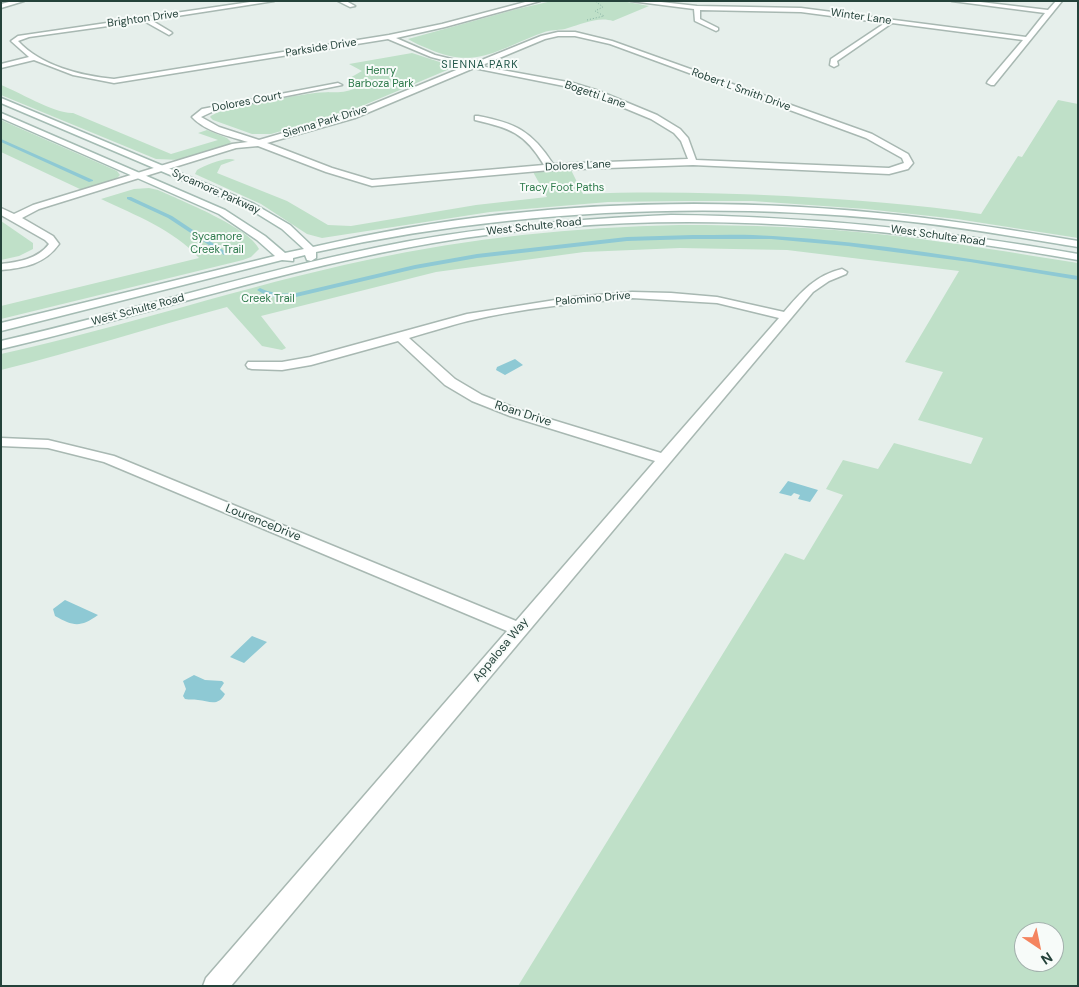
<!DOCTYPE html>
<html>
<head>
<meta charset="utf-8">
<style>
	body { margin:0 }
	#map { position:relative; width:1079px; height:987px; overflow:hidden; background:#e6efeb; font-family:"DM Sans",sans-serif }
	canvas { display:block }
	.frame { position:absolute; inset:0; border:2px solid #24423a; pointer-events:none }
	.north { position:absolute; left:1014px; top:922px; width:50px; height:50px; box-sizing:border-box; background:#f7fbf9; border:1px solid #a3b1ad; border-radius:50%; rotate:146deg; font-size:14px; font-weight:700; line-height:20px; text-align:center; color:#24423a }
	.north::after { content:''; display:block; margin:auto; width:18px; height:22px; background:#f4845f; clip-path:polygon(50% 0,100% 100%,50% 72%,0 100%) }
</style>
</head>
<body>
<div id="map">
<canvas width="1079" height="987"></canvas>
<div class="frame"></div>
<div class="north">N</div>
</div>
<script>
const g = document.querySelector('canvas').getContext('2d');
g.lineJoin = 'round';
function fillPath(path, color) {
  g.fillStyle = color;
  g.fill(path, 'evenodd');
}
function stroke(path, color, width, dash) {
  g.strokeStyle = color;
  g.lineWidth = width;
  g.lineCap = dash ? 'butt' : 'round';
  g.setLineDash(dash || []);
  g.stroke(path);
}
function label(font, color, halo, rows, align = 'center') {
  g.font = font + ' "DM Sans",sans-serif';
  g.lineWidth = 4;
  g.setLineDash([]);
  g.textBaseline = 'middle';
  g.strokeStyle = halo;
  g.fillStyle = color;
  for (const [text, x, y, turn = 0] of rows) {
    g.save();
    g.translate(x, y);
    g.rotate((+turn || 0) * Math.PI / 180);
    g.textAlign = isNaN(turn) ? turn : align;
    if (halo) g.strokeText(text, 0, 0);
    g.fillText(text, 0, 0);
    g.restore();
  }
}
const green = new Path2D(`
	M 552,1 L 622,1 L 649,6 L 613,21 C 599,16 581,24 568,28 C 560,31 550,29 542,33 C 498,49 476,70 429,49 C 422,46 414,43 408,39 L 517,9 Z
	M 412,53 L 449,65 L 452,68 L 350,111 L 271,134 L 252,134 L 213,120 L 210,117 C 217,108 299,95 315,93 C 330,91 346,95 360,86 L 361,83 L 348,79 L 362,71 L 349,64 Z
	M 1,85 C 17,91 55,114 73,113 L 171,154 L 218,140 L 198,133 L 207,130 L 227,138 L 231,142 L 227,146 L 180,160 L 156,159 L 1,95 Z
	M 1058,100 L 1078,104 L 1078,238 L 957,219 L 866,209 L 752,201 L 685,201 L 608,202 L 490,212 L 322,238 L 307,234 L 261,204 L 195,174 L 197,170 C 206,165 226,156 235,160 L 221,165 L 217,173 L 287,201 L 328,225 L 351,226 L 476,205 L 547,197 L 533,172 L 571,170 L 583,194 C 652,191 718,193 786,196 C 852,200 916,204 981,214 L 1018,156 L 1022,157 Z
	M 1,120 L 117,171 L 120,175 L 115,180 L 82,190 L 1,152 Z
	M 149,188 L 158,190 C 180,200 250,228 259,249 L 251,257 L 243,260 L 1,319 L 1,306 L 199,258 C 174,230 135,215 101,199 L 134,189 Z
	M 1,221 L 33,243 L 33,249 L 19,256 L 1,260 Z
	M 679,225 C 748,225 817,227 887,235 C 951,242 1014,253 1078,263 L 1078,986 L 518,986 L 785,553 L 804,560 L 843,495 L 826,489 L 843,460 L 878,469 L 894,443 L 971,464 L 983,438 L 918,420 L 943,372 L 905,362 L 959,271 L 787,250 L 680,248 L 584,252 L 436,272 L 261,316 L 286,348 L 282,350 L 262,346 L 227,307 C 152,327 77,351 1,370 L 1,354 C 124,327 244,286 367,260 C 470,238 574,227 679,225 ZM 1024,932 L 1054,932 L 1054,962 L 1024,962 Z`);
const water = new Path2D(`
	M 515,359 L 523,365 L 505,375 L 496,370 L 497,367 Z
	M 788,481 L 818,490 L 810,502 L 798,499 L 800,495 L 794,493 L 791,496 L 779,493 Z
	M 65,600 L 98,615 C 80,628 73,626 55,616 L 53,609 Z
	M 252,636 L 267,642 L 244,663 L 230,657 Z
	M 194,675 L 205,680 L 222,681 L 224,683 L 220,689 L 225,694 C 218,707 209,701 198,700 C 193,699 190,700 185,699 L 183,696 L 186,689 L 183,681 Z`);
const stream = new Path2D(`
	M 1,139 L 93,180 L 93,181 L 89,182 L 1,142 Z
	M 127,197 L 131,197 L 172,216 L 229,254 L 224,255 L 168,218 L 127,199 Z
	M 693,235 C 719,235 746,234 773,236 C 875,242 977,260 1078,276 L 1078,280 L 970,262 L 848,246 L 771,239 L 693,239 L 627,241 L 477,258 L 415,269 L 296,297 L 273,297 L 262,293 L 257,290 L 260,288 C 273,294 282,294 296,293 L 415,265 L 477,254 L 627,237 Z`);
const path = new Path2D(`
	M 587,20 L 604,16 L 595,11 L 603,7 L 595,1`);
const minor = new Path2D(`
	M 13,1 L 24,1 L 1,8 L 1,4 Z
	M 257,1 L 274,1 L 151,20 L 171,32 L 172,33 L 169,35 L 144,21 L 29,37 L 18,41 C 41,66 81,76 114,79 L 389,35 L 442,24 L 529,1 L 540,1 L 445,27 L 396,38 L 435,55 L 472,64 L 541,36 L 558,32 L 575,32 L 612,41 L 872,134 L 908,154 L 913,163 L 908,169 L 889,174 L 693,165 L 550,170 L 372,186 L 326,172 L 258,146 L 236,148 L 39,209 L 22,218 L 53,236 L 59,244 C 45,264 24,268 1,270 L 1,264 C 18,262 38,259 49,244 L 45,240 L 1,215 L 1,208 L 14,214 L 33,205 L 232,144 L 248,142 C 229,136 206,132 192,117 L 202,109 L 338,83 L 342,85 L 216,110 L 201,117 L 219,127 L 259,140 L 349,114 L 466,66 L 431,57 L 388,39 L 114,83 L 73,75 L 34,60 L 1,68 L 1,64 L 29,57 L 11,41 L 18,36 ZM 558,36 L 575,36 L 610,44 L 866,138 L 902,158 L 904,163 L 889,168 L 696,160 L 688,138 L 680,129 L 657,115 L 599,91 L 573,83 L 480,66 L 545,39 ZM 474,68 L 569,87 L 593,95 L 651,119 L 674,133 L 681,141 L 688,159 L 553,164 C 532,131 515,123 478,116 L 475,116 L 475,120 C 510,128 525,133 544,165 L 372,180 L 332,168 L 267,143 L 355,118 Z
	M 338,1 L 346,1 L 355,6 L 350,7 Z
	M 631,1 L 652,1 L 697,6 L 801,8 L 1026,37 L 1045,13 L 952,1 L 972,1 L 1048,10 L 1056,1 L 1062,1 L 994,85 L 991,85 L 987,83 L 988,81 L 1023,40 L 892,23 L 837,61 L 838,65 L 834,67 L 830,65 L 831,59 L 885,23 L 801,12 L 700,10 L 700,19 L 718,28 L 718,30 L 716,31 L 695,21 L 694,9 Z
	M 842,269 L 847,272 L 846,274 L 829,281 L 813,292 L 231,986 L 203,986 L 206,978 L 507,631 L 104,462 L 48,448 L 1,446 L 1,438 L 48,440 L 114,456 L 516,621 L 655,461 L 510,416 L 472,401 L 445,385 L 398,341 L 311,365 L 282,370 L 252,369 L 248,368 L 246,365 L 248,362 L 282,362 L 310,357 L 467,314 L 574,297 L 632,292 L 671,293 L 717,297 L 784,312 C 801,292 816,275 842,269 ZM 632,298 L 717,303 L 779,318 L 661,453 L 520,410 L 482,395 L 455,379 L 409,338 C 429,332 448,326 468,321 C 522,308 577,303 632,298 Z`);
const secondary = new Path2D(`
	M 1,98 L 254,204 L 290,225 L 313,247 C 504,202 703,194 898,215 C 958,221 1018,231 1078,241 L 1078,247 C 1017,237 956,226 895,220 C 700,201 507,210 316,252 L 316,258 L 311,261 L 307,260 L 305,255 L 293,258 L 293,261 L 282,260 L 1,331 L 1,323 L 275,256 L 257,240 L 219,214 L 1,118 L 1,113 L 225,210 L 265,236 L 285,253 L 304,249 L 282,229 L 248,208 L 1,103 Z
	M 671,215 C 810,216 941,230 1078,254 L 1078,260 C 861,222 652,206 433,243 C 287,268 146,315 1,349 L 1,341 C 128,312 251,273 379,247 C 475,227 573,219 671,215 Z`);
const farStreetnames = [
	["Winter Lane",861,17,8],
	["Brighton Drive",143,19,-8],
	["Parkside Drive",321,48,-9],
	["Robert L Smith Drive",741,90,20],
	["Bogetti Lane",595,95,19],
	["Dolores Court",247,102,-11],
	["Sienna Park Drive",325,122,-17],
	["Dolores Lane",578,166,-3],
	["Sycamore Parkway",216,192,24],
	["West Schulte Road",534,227,-6],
	["West Schulte Road",938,236,8],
	["Palomino Drive",593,299,-5],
	["West Schulte Road",138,310,-15]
];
const farNeighbourhoodnames = [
	["SIENNA PARK",480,65]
];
const farParknames = [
	["Henry",381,71],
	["Barboza Park",381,84],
	["Tracy Foot Paths",562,188],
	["Sycamore",217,237],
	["Creek Trail",217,250],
	["Creek Trail",268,299]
];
const streetNames = [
	["Roan Drive",523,414,18],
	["LourenceDrive",263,523,22],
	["Appalosa Way",501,650,-50]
];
fillPath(green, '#bfe0c8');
fillPath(water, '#8ec9d4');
fillPath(stream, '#8ec9d4');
stroke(minor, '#a8b8b2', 3);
stroke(secondary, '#a4bbb3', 3);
stroke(path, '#86b3a5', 1, [1, 2]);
fillPath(minor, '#fff');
fillPath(secondary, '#fff');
label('11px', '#24423a', '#f7fbf9', farStreetnames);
g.letterSpacing = '1px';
label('11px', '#1f5548', '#f7fbf9', farNeighbourhoodnames);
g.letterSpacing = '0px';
label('11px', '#2d7a4b', '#f7fbf9', farParknames);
label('12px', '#24423a', '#f7fbf9', streetNames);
</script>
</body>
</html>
